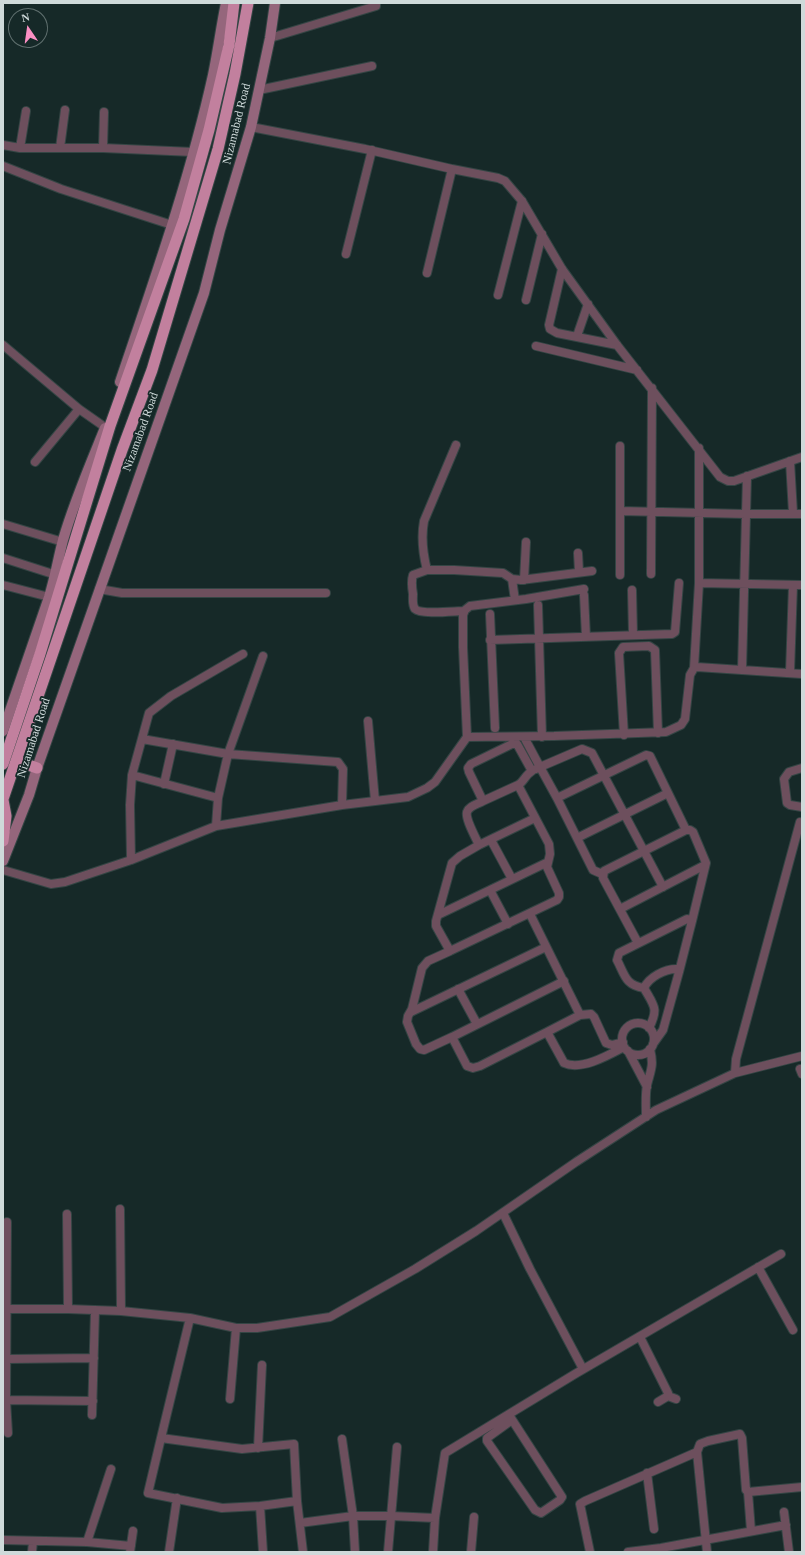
<!DOCTYPE html>
<html>
<head>
<meta charset="utf-8">
<style>
	body { margin:0 }
	#map { position:relative; width:805px; height:1555px; overflow:hidden; background:#162928; font-family:Georgia,serif }
	canvas { display:block }
	.frame { position:absolute; inset:0; border:4px solid #cfdada; pointer-events:none }
	.north { position:absolute; left:8px; top:8px; width:40px; height:40px; box-sizing:border-box; background:#162928; border:1px solid #60706f; border-radius:50%; rotate:347deg; font-size:11px; font-weight:700; line-height:16px; text-align:center; color:#cfdada }
	.north::after { content:''; display:block; margin:auto; width:14px; height:18px; background:#fb8fc3; clip-path:polygon(50% 0,100% 100%,50% 72%,0 100%) }
</style>
</head>
<body>
<div id="map">
<canvas width="805" height="1555"></canvas>
<div class="frame"></div>
<div class="north">N</div>
</div>
<script>
const g = document.querySelector('canvas').getContext('2d');
g.lineJoin = 'round';
function stroke(path, color, width, dash) {
  g.strokeStyle = color;
  g.lineWidth = width;
  g.lineCap = dash ? 'butt' : 'round';
  g.setLineDash(dash || []);
  g.stroke(path);
}
function label(font, color, halo, rows, align = 'center') {
  g.font = font + ' Georgia,serif';
  g.lineWidth = 3.5;
  g.setLineDash([]);
  g.textBaseline = 'middle';
  g.strokeStyle = halo;
  g.fillStyle = color;
  for (const [text, x, y, turn = 0] of rows) {
    g.save();
    g.translate(x, y);
    g.rotate((+turn || 0) * Math.PI / 180);
    g.textAlign = isNaN(turn) ? turn : align;
    if (halo) g.strokeText(text, 0, 0);
    g.fillText(text, 0, 0);
    g.restore();
  }
}
const minor = new Path2D(`
	M 270,38 L 376,6 L 376,3
	M 259,90 L 372,66
	M 251,127 L 365,149 L 452,169 L 498,178 L 505,181 L 522,201 L 562,269 L 617,345 L 720,477 L 728,481 L 734,481 L 802,457
	M 3,145 L 20,148 L 103,148 L 193,152
	M 20,148 L 26,111
	M 60,148 L 65,110
	M 103,148 L 104,112
	M 3,166 L 61,189 L 172,225
	M 346,254 L 372,150
	M 562,269 L 549,325 L 550,329 L 557,333 L 617,345
	M 427,273 L 452,169
	M 498,295 L 522,201
	M 526,300 L 542,234
	M 577,336 L 588,304
	M 3,345 L 79,409 L 109,430
	M 536,346 L 637,370
	M 620,446 L 620,575
	M 790,461 L 793,513
	M 35,462 L 79,409
	M 620,511 L 746,514 L 802,514
	M 3,524 L 63,542
	M 578,553 L 579,572
	M 3,558 L 56,575
	M 427,570 C 423,554 421,537 424,521 L 456,445
	M 651,574 L 652,388
	M 512,579 L 515,600
	M 524,580 L 526,542
	M 699,583 L 802,585
	M 3,585 L 49,597
	M 99,589 L 122,593 L 326,593
	M 632,590 L 633,635
	M 584,595 L 586,637
	M 538,605 L 542,737
	M 464,611 C 455,611 421,615 415,609 C 412,605 413,598 413,594 C 412,588 411,581 413,575 L 427,570 L 454,570 L 503,573 L 512,579 L 521,580 L 592,571
	M 490,614 L 495,728
	M 490,640 L 672,634 L 675,632 L 679,583
	M 694,668 L 699,583 L 699,448
	M 742,670 L 747,476
	M 790,672 L 793,585
	M 368,721 L 375,801
	M 624,735 L 619,653 L 623,647 L 649,646 L 655,650 L 658,733
	M 467,737 L 463,647 L 463,615 L 465,610 L 470,606 L 526,599 L 584,589
	M 524,737 L 540,767 L 536,769
	M 142,739 L 228,754 L 338,762 L 343,769 L 342,805
	M 802,768 L 789,772 L 784,779 L 787,803 L 790,805 L 802,807
	M 132,775 L 218,798
	M 164,784 L 173,744
	M 557,798 L 646,755 L 650,756 L 686,830
	M 483,801 L 518,785
	M 216,826 L 218,798 L 228,754 L 263,656
	M 577,838 L 668,793
	M 491,840 L 512,879
	M 479,845 L 535,818
	M 131,860 L 130,805 L 132,775 L 149,713 L 171,696 L 243,654
	M 3,870 L 51,884 L 65,882 L 131,860 L 216,826 L 342,805 L 408,797 L 427,788 L 435,782 L 467,737 L 554,736 L 666,732 L 681,725 L 685,719 L 690,675 L 694,668 L 697,667 L 802,674
	M 602,874 L 593,870 L 557,798 L 540,767 L 582,749 L 592,753 L 663,887
	M 490,890 L 508,924
	M 620,909 L 705,865
	M 530,914 L 580,1015 L 591,1014 L 594,1017 L 606,1043 L 612,1045 L 623,1042
	M 438,915 L 548,862
	M 638,943 L 603,878 L 604,871 L 686,830 L 690,830 L 693,832 L 706,863 L 692,921
	M 450,951 L 557,900 L 559,897 L 559,893 L 547,867 L 550,854 L 549,844 L 518,785 C 524,782 525,775 532,771 L 517,744 L 512,744 L 471,764 L 468,768 L 469,772 L 483,801 C 478,804 469,806 467,812 C 465,819 476,838 479,845 L 460,856 L 452,863 L 436,921 L 436,926 L 450,951 L 428,961 L 422,968 L 412,1009 L 408,1016 L 407,1022 L 416,1044 L 420,1049 L 424,1050 L 452,1037 L 467,1066 L 473,1068 L 480,1066 L 547,1032 L 564,1063 C 581,1071 609,1055 624,1047
	M 644,988 C 625,985 625,975 617,960 L 619,953 L 687,919 L 692,921 L 679,972
	M 458,989 L 477,1024
	M 411,1012 L 546,947
	M622 1039a16 16 0 1 1 32 0a16 16 0 1 1-32 0Z
	M 649,1028 C 659,1008 654,1006 644,988 C 649,977 665,969 676,969 L 679,972 L 663,1030 L 653,1044
	M 547,1032 L 580,1015
	M 452,1037 L 564,981
	M 628,1051 L 647,1087
	M 800,1069 L 802,1074
	M 735,1073 L 736,1059 L 800,822
	M 646,1117 C 646,1107 645,1095 647,1085 C 651,1069 654,1066 650,1049
	M 120,1209 L 121,1311
	M 503,1213 L 530,1269 L 583,1369
	M 67,1214 L 68,1309
	M 7,1222 L 6,1400 L 8,1433
	M 758,1267 L 793,1330
	M 3,1309 L 68,1309 L 121,1311 L 190,1318 L 236,1328 L 230,1399
	M 236,1328 L 257,1328 L 330,1317 L 415,1269 L 476,1231 L 576,1162 L 656,1110 L 735,1073 L 802,1056
	M 640,1337 L 668,1393 L 668,1396 L 658,1402
	M 7,1359 L 94,1358
	M 668,1396 L 676,1399
	M 6,1400 L 93,1401
	M 92,1415 L 95,1311
	M 509,1415 L 562,1497 L 560,1500 L 541,1513 L 535,1510 L 487,1441 L 487,1438 L 512,1420
	M 161,1438 L 242,1449 L 294,1444 L 297,1501 L 260,1506 L 222,1508 L 148,1493 Z
	M 161,1438 L 190,1318
	M 342,1439 L 353,1516 L 355,1552
	M 258,1448 L 262,1365
	M 647,1473 L 654,1529
	M 748,1492 L 751,1531
	M 297,1501 L 303,1552
	M 260,1506 L 263,1552
	M 784,1512 L 789,1552
	M 300,1523 L 353,1516 L 391,1516 L 435,1518
	M 3,1540 L 87,1542 L 131,1546
	M 87,1542 L 111,1469
	M 32,1552 L 33,1541
	M 130,1552 L 133,1531
	M 169,1552 L 177,1498
	M 388,1552 L 397,1447
	M 433,1552 L 435,1518 L 445,1453 L 575,1374 L 781,1254
	M 471,1552 L 474,1517
	M 590,1552 L 580,1504 L 585,1501 L 697,1452
	M 628,1552 L 661,1548 L 786,1525
	M 707,1552 L 697,1452 L 700,1444 L 708,1441 L 740,1434 L 742,1438 L 746,1490 L 748,1492 L 802,1487`);
const secondary = new Path2D(`
	M 120,382 C 154,281 190,179 213,75 C 218,51 221,27 226,3
	M 3,731 L 49,597 C 55,578 58,559 63,540 C 74,502 90,465 105,428
	M 3,861 L 29,795 L 37,768 L 204,293 L 220,230 L 251,127 L 270,38 L 275,3`);
const trunk = new Path2D(`
	M 17,761 L 37,768
	M 3,764 L 40,654 L 110,426 L 184,219 L 209,130 L 229,45 L 234,3
	M 3,799 L 122,450 L 152,370 L 218,149 L 235,74 L 248,3
	M 3,800 L 6,816 L 3,841`);
const streetNames = [
	["Nizamabad Road",237,124,-76],
	["Nizamabad Road",141,432,-70],
	["Nizamabad Road",34,738,-72]
];
stroke(minor, '#344544', 10);
stroke(secondary, '#344544', 12);
stroke(trunk, '#344544', 13);
stroke(minor, '#6d4f5d', 8);
stroke(secondary, '#95667c', 10);
stroke(trunk, '#c2809e', 11);
label('12px', '#cfdada', '#162928', streetNames);
</script>
</body>
</html>
